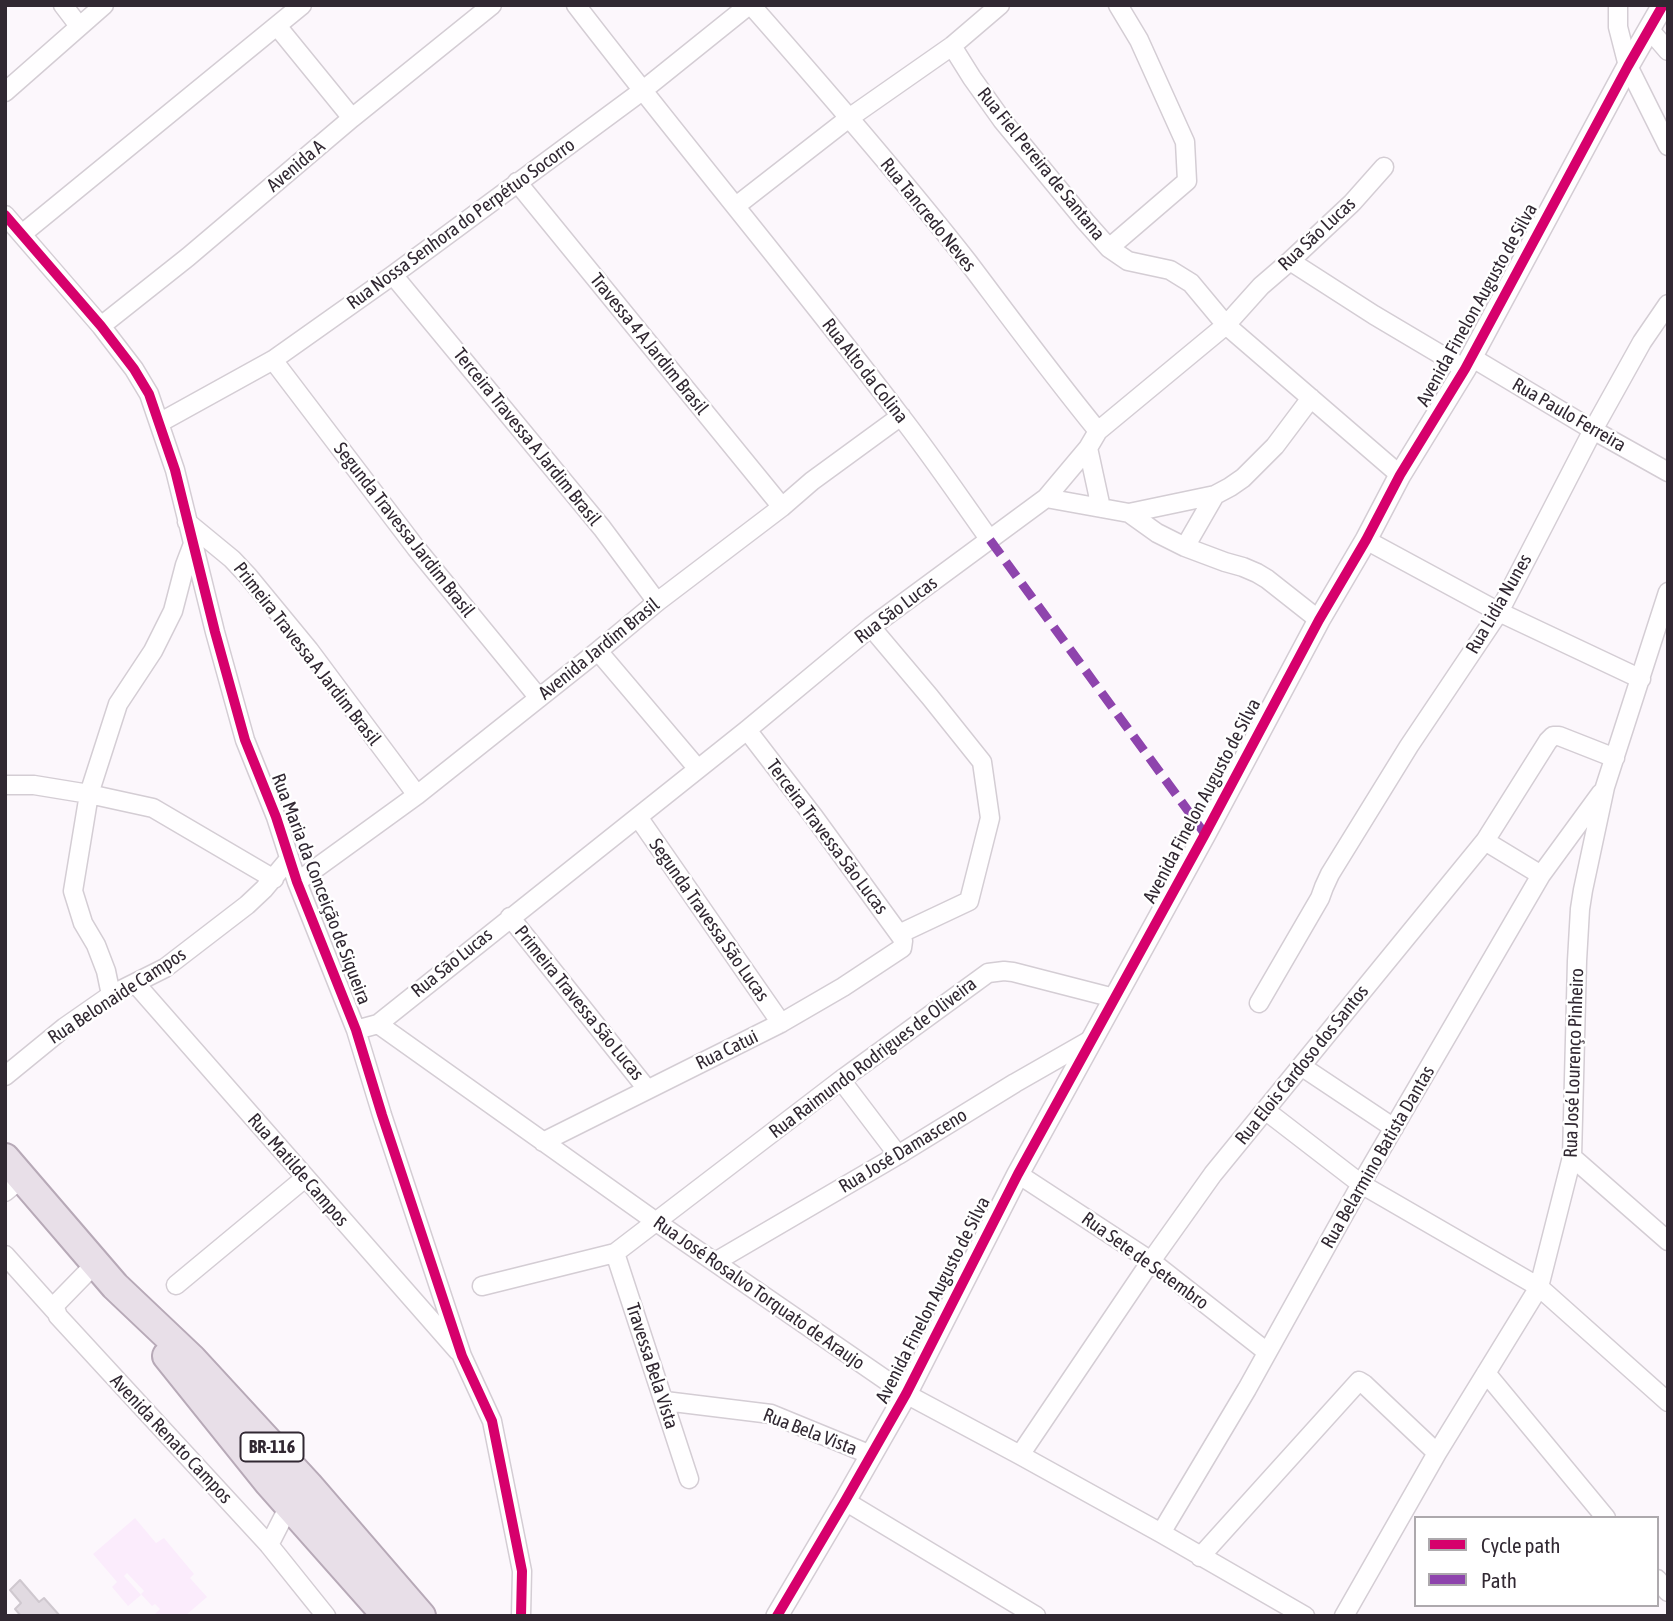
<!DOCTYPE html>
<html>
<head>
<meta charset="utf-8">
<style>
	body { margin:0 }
	#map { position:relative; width:1673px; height:1621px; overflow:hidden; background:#fcf7fc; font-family:"Asap Condensed",sans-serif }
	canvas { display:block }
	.frame { position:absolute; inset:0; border:7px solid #312832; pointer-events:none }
	.legend { position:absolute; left:1414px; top:1516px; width:245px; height:91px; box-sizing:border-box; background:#fff; border:2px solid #ada9ad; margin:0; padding:9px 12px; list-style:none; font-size:21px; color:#312832 }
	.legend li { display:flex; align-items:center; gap:14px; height:35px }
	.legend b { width:35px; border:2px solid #ada9ad }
</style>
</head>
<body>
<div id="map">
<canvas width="1673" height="1621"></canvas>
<div class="frame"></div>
<ul class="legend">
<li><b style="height:9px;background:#d6006c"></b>Cycle path</li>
<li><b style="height:9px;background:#8e44ad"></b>Path</li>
</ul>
</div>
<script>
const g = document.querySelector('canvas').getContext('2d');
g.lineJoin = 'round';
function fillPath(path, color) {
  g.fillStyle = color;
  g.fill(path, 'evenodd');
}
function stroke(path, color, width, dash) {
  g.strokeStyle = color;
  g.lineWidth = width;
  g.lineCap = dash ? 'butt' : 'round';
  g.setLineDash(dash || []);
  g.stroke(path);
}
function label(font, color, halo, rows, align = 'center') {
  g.font = font + ' "Asap Condensed",sans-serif';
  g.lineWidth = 5;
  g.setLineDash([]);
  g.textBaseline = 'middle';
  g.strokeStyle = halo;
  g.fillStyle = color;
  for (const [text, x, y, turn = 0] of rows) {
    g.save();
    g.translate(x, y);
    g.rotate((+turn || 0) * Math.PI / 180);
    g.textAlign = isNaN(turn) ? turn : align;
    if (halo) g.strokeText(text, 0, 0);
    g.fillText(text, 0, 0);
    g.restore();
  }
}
const built = new Path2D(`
	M 135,1518 L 156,1543 L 164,1538 L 194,1574 L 190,1578 L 207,1597 L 185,1616 L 153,1616 L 160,1609 L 155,1604 L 152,1606 L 141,1594 L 144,1591 L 127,1573 L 124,1576 L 141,1595 L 128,1606 L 112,1587 L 117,1582 L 93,1554 Z`);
const building = new Path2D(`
	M 20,1580 L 39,1602 L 44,1598 L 60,1616 L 21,1616 L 15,1609 L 21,1603 L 10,1590 Z`);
const minor = new Path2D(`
	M 63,5 L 79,26
	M 576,5 C 682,143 794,276 899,414 C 931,455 960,498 990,540
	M 751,5 C 825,89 899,174 968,262 C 1011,319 1053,376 1098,431
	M 1618,5 L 1618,27 L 1628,66 L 1668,146
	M 277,26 L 352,118
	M 1649,29 L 1668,51
	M 952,46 L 972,78 L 1002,120 L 1085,221 L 1109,248 L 1128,261 L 1170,270 L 1191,283 L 1226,325 L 1400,475
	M 5,92 L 104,5
	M 517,182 L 782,507
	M 736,206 L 849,118 L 952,46 L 1000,5
	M 5,215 L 101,326 L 134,369 L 149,394 L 175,470 L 215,632 L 245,740 L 276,817 L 297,882 L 356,1030 L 382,1115 L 462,1356 L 492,1421 L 522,1571 L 521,1616
	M 22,234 L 302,5
	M 1109,248 L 1187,181 L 1185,142 L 1139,40 L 1118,5
	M 1290,261 L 1374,315 L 1465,369
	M 393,275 L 602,528 L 657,602
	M 101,326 L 188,257 L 352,118 L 492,5
	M 1471,357 L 1593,430 L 1668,472
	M 273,360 L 416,548 L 539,698
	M 159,423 L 273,360 L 393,275 L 642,91 L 749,5
	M 1088,448 L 1101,508
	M 1046,498 L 1129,513 L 1157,533 L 1185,547 L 1225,562 L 1243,567 L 1257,573 L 1267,579 L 1319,620
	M 1129,513 L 1215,495 L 1230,487 L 1243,478 L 1275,446 L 1311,398
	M 187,522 L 232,559 L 248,576 L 309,650 L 417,795
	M 1366,540 L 1499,612 L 1641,679
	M 1185,547 L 1215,495
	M 871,627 L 930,697 L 982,762 L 990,818 L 969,901 L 899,934
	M 598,651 L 698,769
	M 5,785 L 34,785 L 89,794 L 153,808 L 274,879
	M 638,817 L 781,1023
	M 1485,841 L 1541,875
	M 297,882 L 417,795 L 598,651 L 657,602 L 782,507 L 812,481 L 901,416
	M 510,917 L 647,1089
	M 135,983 L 458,1351
	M 111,995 L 106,971 L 96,945 L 83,923 L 73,891 L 89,794 L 118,704 L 153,651 L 173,611 L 185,565 L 193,544
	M 1259,1003 L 1320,898 L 1324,887 L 1330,874 L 1409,746 L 1499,612 L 1593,430 L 1642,342 L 1668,304
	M 378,1024 L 655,1221 L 906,1394 L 1020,1455 L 1161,1533 L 1305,1616
	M 356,1030 L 378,1024 L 747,730 L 871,627 L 1046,498 L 1088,448 L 1098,431 L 1226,325 L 1261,286 L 1290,261 L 1352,203 L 1384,167
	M 1301,1066 L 1394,1128
	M 5,1076 L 65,1027 L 111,995 L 165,968 L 247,905 L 264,889 L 289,859
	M 841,1080 L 898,1155
	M 1265,1110 L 1361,1184 L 1539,1287 L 1668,1402
	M 543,1142 L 781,1023 L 843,987 L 902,948 L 903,941 L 902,938 L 814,817 L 747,730
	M 1572,1157 L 1668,1241
	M 1018,1174 L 1151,1261 L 1267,1352
	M 5,1192 L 22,1178
	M 615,1253 L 689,1479
	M 5,1255 L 56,1312
	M 715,1262 L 898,1155 L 1015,1083 L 1092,1039
	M 95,1264 L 56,1304 L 55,1308 L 58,1316 L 269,1545 L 326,1616
	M 176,1285 L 305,1178
	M 482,1286 L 615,1253 L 841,1080 L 988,973 L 1004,971 L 1013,972 L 1114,998
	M 1486,1373 L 1606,1518
	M 665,1401 L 771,1414 L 871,1455
	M 1020,1455 L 1151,1261 L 1213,1174 L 1485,841 L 1548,741 L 1553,736 L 1559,736 L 1615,758
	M 845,1501 L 1036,1616
	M 1161,1533 L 1247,1389 L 1361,1184 L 1541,875 L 1601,793
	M 269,1545 L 289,1506 L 294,1501
	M 1200,1557 L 1359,1381 L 1364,1384 L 1437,1453
	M 1657,1579 L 1668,1592
	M 1344,1616 L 1437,1453 L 1539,1287 L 1572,1157 L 1577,961 L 1580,909 L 1583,890 L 1605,787 L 1668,592`);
const tertiary = new Path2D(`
	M 777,1616 L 845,1501 L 906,1394 L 1018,1174 L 1205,834 L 1319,620 L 1366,540 L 1400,475 L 1465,369 L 1628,66 L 1663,5`);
const trunk = new Path2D(`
	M 5,1158 L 115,1286 L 192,1359 L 308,1485 L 421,1616
	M 167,1356 L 269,1483 L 387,1616`);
const quiet = new Path2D(`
	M 990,540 L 1205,834`);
const cycleway = new Path2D(`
	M 5,215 L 101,326 L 134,369 L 149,394 L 175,470 L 215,632 L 245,740 L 276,817 L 297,882 L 356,1030 L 382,1115 L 462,1356 L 492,1421 L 522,1571 L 521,1616
	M 777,1616 L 845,1501 L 906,1394 L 1018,1174 L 1205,834 L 1319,620 L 1366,540 L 1400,475 L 1465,369 L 1628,66 L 1663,5`);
const shields = [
	[272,1447,63]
];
const shieldNames = [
	["BR-116",272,1447]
];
const streetNames = [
	["Rua Fiel Pereira de Santana",1041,164,51],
	["Avenida A",296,166,-40],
	["Rua Tancredo Neves",928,215,51],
	["Rua Nossa Senhora do Perpétuo Socorro",461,224,-36],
	["Rua São Lucas",1317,234,-43],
	["Avenida Finelon Augusto de Silva",1477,305,-61],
	["Travessa 4 A Jardim Brasil",649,344,51],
	["Rua Alto da Colina",865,371,52],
	["Rua Paulo Ferreira",1569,415,30],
	["Terceira Travessa A Jardim Brasil",527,437,51],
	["Segunda Travessa Jardim Brasil",404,530,52],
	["Rua Lidia Nunes",1499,604,-60],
	["Rua São Lucas",896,610,-37],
	["Avenida Jardim Brasil",599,649,-39],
	["Primeira Travessa A Jardim Brasil",307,654,52],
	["Avenida Finelon Augusto de Silva",1202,801,-62],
	["Terceira Travessa São Lucas",827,837,53],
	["Rua Maria da Conceição de Siqueira",321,889,69],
	["Segunda Travessa São Lucas",709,920,55],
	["Rua São Lucas",452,963,-39],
	["Rua Belonaide Campos",117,996,-33],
	["Primeira Travessa São Lucas",579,1003,51],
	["Rua Catui",727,1050,-26],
	["Rua Raimundo Rodrigues de Oliveira",873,1058,-37],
	["Rua José Lourenço Pinheiro",1574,1063,-88],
	["Rua Elois Cardoso dos Santos",1302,1065,-51],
	["Rua José Damasceno",903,1151,-31],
	["Rua Belarmino Batista Dantas",1378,1157,-60],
	["Rua Matilde Campos",298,1170,49],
	["Rua Sete de Setembro",1145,1261,36],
	["Rua José Rosalvo Torquato de Araujo",759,1293,35],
	["Avenida Finelon Augusto de Silva",933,1300,-63],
	["Travessa Bela Vista",652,1366,72],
	["Rua Bela Vista",810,1432,21],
	["Avenida Renato Campos",171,1439,47]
];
fillPath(built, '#fbecfc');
fillPath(building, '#e1dae1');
stroke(building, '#cfc8cf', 2);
stroke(minor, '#d4cdd4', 21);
stroke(tertiary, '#d4cdd4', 24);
stroke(trunk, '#b7a9b7', 32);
stroke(minor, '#fffeff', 18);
stroke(tertiary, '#fffeff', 21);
stroke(trunk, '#e8dfe8', 28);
stroke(quiet, '#8e44ad', 9, [18, 9]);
stroke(cycleway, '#d6006c', 10);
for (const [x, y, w] of shields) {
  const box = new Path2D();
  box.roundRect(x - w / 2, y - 14.5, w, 29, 5);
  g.fillStyle = '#fff';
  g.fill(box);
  stroke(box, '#312832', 2);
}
label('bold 18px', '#312832', null, shieldNames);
label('19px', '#312832', '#fff', streetNames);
</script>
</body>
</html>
